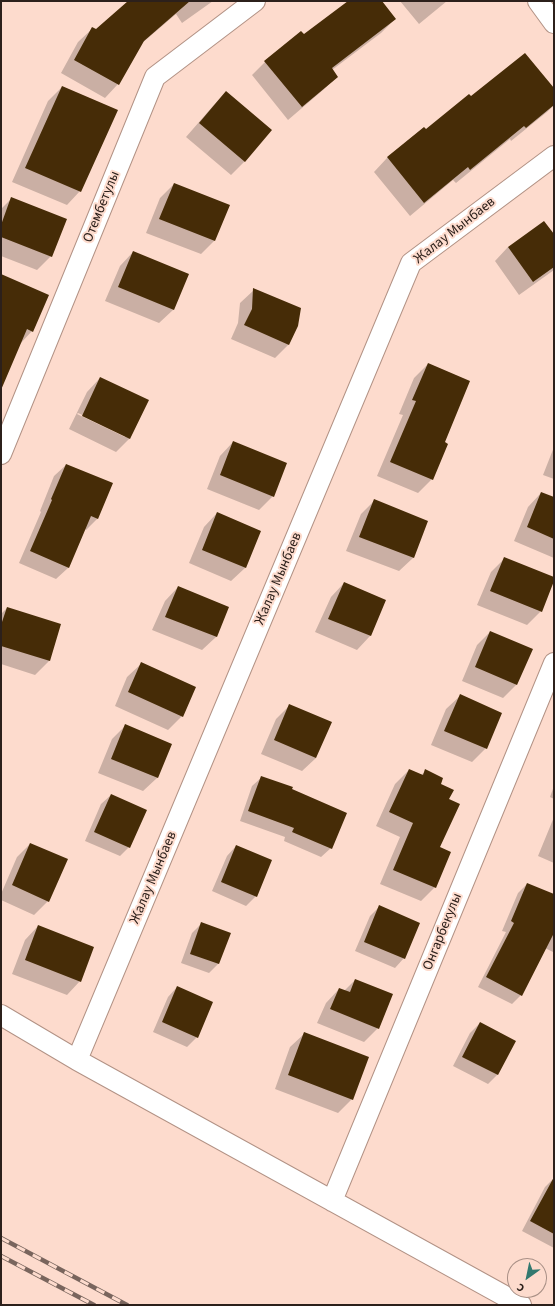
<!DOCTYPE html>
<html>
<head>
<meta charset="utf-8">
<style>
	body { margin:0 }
	#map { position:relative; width:555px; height:1306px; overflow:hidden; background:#fddbcd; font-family:"Source Sans 3",sans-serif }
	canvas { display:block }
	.frame { position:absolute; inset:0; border:2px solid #2c201b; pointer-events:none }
	.north { position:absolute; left:507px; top:1258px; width:40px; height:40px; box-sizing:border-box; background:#fddbcd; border:1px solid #a99086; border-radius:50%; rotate:213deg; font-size:11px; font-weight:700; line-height:16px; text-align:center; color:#2c201b }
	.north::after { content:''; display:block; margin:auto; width:14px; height:18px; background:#33796f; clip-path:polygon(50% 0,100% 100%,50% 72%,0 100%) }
</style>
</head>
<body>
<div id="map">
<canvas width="555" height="1306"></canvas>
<div class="frame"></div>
<div class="north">С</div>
</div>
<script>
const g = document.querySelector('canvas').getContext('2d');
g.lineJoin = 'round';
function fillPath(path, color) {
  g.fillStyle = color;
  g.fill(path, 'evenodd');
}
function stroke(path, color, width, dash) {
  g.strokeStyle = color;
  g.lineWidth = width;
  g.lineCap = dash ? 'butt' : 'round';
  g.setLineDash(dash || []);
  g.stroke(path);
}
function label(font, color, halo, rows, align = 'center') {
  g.font = font + ' "Source Sans 3",sans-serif';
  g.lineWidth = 4;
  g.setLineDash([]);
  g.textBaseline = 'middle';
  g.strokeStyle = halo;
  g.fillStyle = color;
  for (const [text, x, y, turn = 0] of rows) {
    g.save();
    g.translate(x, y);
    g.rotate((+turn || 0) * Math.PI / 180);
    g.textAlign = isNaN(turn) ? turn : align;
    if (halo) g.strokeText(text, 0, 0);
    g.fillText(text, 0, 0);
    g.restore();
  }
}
const shadow = new Path2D(`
	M 130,1 L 213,1 L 182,23 L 176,14 L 141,44 L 118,84 L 105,98 L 61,73 L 78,42 L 92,29 L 96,31 Z
	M 350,1 L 381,1 L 395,19 L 381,33 L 332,70 L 337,77 L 323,90 L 288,120 L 252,75 L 265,62 L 304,36 Z
	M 400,1 L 447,1 L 419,24 Z
	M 62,87 L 80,191 L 67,205 L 12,182 L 48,101 Z
	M 554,90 L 554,105 L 547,112 L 511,141 L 510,139 L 456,183 L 453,180 L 410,216 L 374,172 L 387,158 L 423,128 L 426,131 L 471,98 Z
	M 226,92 L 245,161 L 231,175 L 186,137 L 213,106 Z
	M 174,184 L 215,240 L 201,254 L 146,233 L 160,198 Z
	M 12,198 L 51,256 L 37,270 L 1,256 L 1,209 Z
	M 554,236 L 554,270 L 519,295 L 495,261 L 508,247 Z
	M 133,252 L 188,274 L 173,310 L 159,323 L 105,301 L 120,266 Z
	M 1,275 L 32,331 L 20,344 L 1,387 Z
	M 254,290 L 297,325 L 288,345 L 275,358 L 231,339 L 238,323 L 240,303 Z
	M 428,364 L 443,443 L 432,479 L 418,493 L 377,476 L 403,415 L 399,414 L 414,378 Z
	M 100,378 L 130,438 L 116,452 L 69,429 L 87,392 ZM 78,413 L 125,435 L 125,437 L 77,414 Z
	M 233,442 L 273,496 L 259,510 L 207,489 L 220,456 Z
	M 554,447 L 554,479 L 543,475 Z
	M 66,465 L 98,518 L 86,530 L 85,529 L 68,568 L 56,579 L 19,563 L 41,512 L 40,511 L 54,476 Z
	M 541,493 L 554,498 L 554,558 L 514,541 L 528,507 Z
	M 374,501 L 427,521 L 413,558 L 399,571 L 346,551 L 361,514 Z
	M 217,513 L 260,531 L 245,568 L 231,581 L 189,563 L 204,527 Z
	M 505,558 L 554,578 L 541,611 L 527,625 L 477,605 L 491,572 Z
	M 344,583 L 385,601 L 370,636 L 357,650 L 315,632 L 331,597 Z
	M 178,587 L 228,607 L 216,637 L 202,650 L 152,630 L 165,601 Z
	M 7,608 L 60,625 L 49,661 L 35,675 L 1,664 L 1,614 Z
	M 490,632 L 516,685 L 503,698 L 462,681 L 477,645 Z
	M 141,664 L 182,716 L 168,730 L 115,706 L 127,677 Z
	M 460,696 L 486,748 L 472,762 L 431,745 L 446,709 Z
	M 290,705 L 316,758 L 302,771 L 261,754 L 276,719 Z
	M 125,726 L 171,744 L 157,778 L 143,791 L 98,773 L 112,739 Z
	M 409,770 L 421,775 L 426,771 L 439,785 L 448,800 L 439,848 L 435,887 L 421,901 L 380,884 L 400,837 L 376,826 L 395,784 Z
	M 262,777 L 291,790 L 331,848 L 321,857 L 284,841 L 285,837 L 240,821 L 252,786 Z
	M 554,786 L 554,799 L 550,797 Z
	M 111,795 L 129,847 L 120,856 L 85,841 L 101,804 Z
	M 554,817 L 554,863 L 538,856 Z
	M 30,844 L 48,901 L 34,915 L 1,900 L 1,894 L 17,857 Z
	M 236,846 L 256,896 L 246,906 L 212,891 L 227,856 Z
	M 527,884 L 554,895 L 554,950 L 553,952 L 545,948 L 521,995 L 512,1004 L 478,987 L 506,932 L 502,931 L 518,893 Z
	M 379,907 L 404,958 L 395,968 L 355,951 L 370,916 Z
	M 202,923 L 229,934 L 218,964 L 209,973 L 181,963 L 192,933 Z
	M 38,926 L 80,981 L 67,995 L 12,974 L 25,940 Z
	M 355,980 L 378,1028 L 364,1042 L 317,1023 L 326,1003 L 339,989 L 344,991 Z
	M 177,987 L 197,1037 L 187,1047 L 153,1032 L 168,997 Z
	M 480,1023 L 514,1041 L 497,1075 L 488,1084 L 453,1066 L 470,1033 Z
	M 304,1034 L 352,1099 L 338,1113 L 275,1089 L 290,1047 Z
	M 554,1178 L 554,1248 L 522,1231 L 545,1187 Z`);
const building = new Path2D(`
	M 128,1 L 190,1 L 144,41 L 119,85 L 74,60 L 92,27 L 96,29 Z
	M 348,1 L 382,1 L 396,19 L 332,68 L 338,77 L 302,107 L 264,61 L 301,31 L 304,34 Z
	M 525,53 L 554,88 L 554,105 L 526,128 L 524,126 L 470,170 L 468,167 L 424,203 L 387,157 L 424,127 L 426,129 L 469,94 L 471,96 Z
	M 62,86 L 118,110 L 81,192 L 25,168 Z
	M 226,91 L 272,130 L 245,162 L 199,123 Z
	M 174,183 L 230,205 L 215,241 L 159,219 Z
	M 11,197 L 67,219 L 52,257 L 1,237 L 1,225 Z
	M 544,221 L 554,234 L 554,267 L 533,282 L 508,247 Z
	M 133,251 L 189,274 L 174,310 L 118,287 Z
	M 1,274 L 49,295 L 33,332 L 27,329 L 1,390 Z
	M 253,288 L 301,308 L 298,326 L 289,345 L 244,325 L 252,309 Z
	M 428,363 L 470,381 L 445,442 L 448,444 L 433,480 L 390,462 L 416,401 L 412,400 Z
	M 100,377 L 149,400 L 130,439 L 82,416 Z
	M 233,441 L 287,463 L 274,497 L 220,475 Z
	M 66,464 L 113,483 L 98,519 L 91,516 L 69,568 L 30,551 L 52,500 L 51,499 Z
	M 541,492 L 554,497 L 554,539 L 527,527 Z
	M 374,499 L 428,521 L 414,558 L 359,537 Z
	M 217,512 L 261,531 L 246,568 L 202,550 Z
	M 504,557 L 554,577 L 554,581 L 542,612 L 490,591 Z
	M 344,582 L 386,600 L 371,636 L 328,619 Z
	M 178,586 L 229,607 L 217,637 L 165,617 Z
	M 7,607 L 61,624 L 50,661 L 1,646 L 1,625 Z
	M 490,631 L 533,649 L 517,685 L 475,667 Z
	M 141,662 L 196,687 L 183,717 L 128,692 Z
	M 460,694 L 502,713 L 487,749 L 444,731 Z
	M 289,704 L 332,722 L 316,758 L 274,740 Z
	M 125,724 L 172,744 L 158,778 L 111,759 Z
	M 409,769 L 423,775 L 425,769 L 443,778 L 441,784 L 454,790 L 449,799 L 460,804 L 440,847 L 451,852 L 436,888 L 393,870 L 413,823 L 389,812 Z
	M 261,776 L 293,787 L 292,789 L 347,813 L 332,849 L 292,832 L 294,828 L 248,811 Z
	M 111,794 L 147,810 L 130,848 L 94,832 Z
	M 30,843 L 68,859 L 49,902 L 12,885 Z
	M 236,845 L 272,860 L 257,897 L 221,882 Z
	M 527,883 L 554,894 L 554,933 L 522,996 L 486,977 L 514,923 L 511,921 Z
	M 379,905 L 420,923 L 405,959 L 364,942 Z
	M 201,922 L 231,933 L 219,964 L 190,954 Z
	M 38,925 L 94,947 L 81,982 L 25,960 Z
	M 355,979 L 393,994 L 379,1029 L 330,1009 L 339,988 L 350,992 Z
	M 177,986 L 213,1002 L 198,1038 L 162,1022 Z
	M 480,1022 L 516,1041 L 498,1075 L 462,1057 Z
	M 304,1032 L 369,1057 L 353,1100 L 288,1075 Z
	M 554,1177 L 554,1234 L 530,1221 Z`);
const minor = new Path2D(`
	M 538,1 L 554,23
	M 1,454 L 155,77 L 255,1
	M 1,1015 L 77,1060 L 521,1305
	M 77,1060 L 411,263 L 554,156
	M 332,1201 L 554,663`);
const rail = new Path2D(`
	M 1,1238 L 127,1305
	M 1,1256 L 94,1305`);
const streetNames = [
	["Отембетулы",102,207,-68],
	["Жалау Мынбаев",455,231,-38],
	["Жалау Мынбаев",279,579,-67],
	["Жалау Мынбаев",154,878,-67],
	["Онгарбекулы",443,932,-68]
];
fillPath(shadow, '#0003');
fillPath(building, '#462c07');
stroke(minor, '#b29285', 22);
stroke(minor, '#fff', 20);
stroke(rail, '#79655d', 4.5);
stroke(rail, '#fddbcd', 3, [9]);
label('14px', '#2c201b', '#fddbcd', streetNames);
</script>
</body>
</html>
